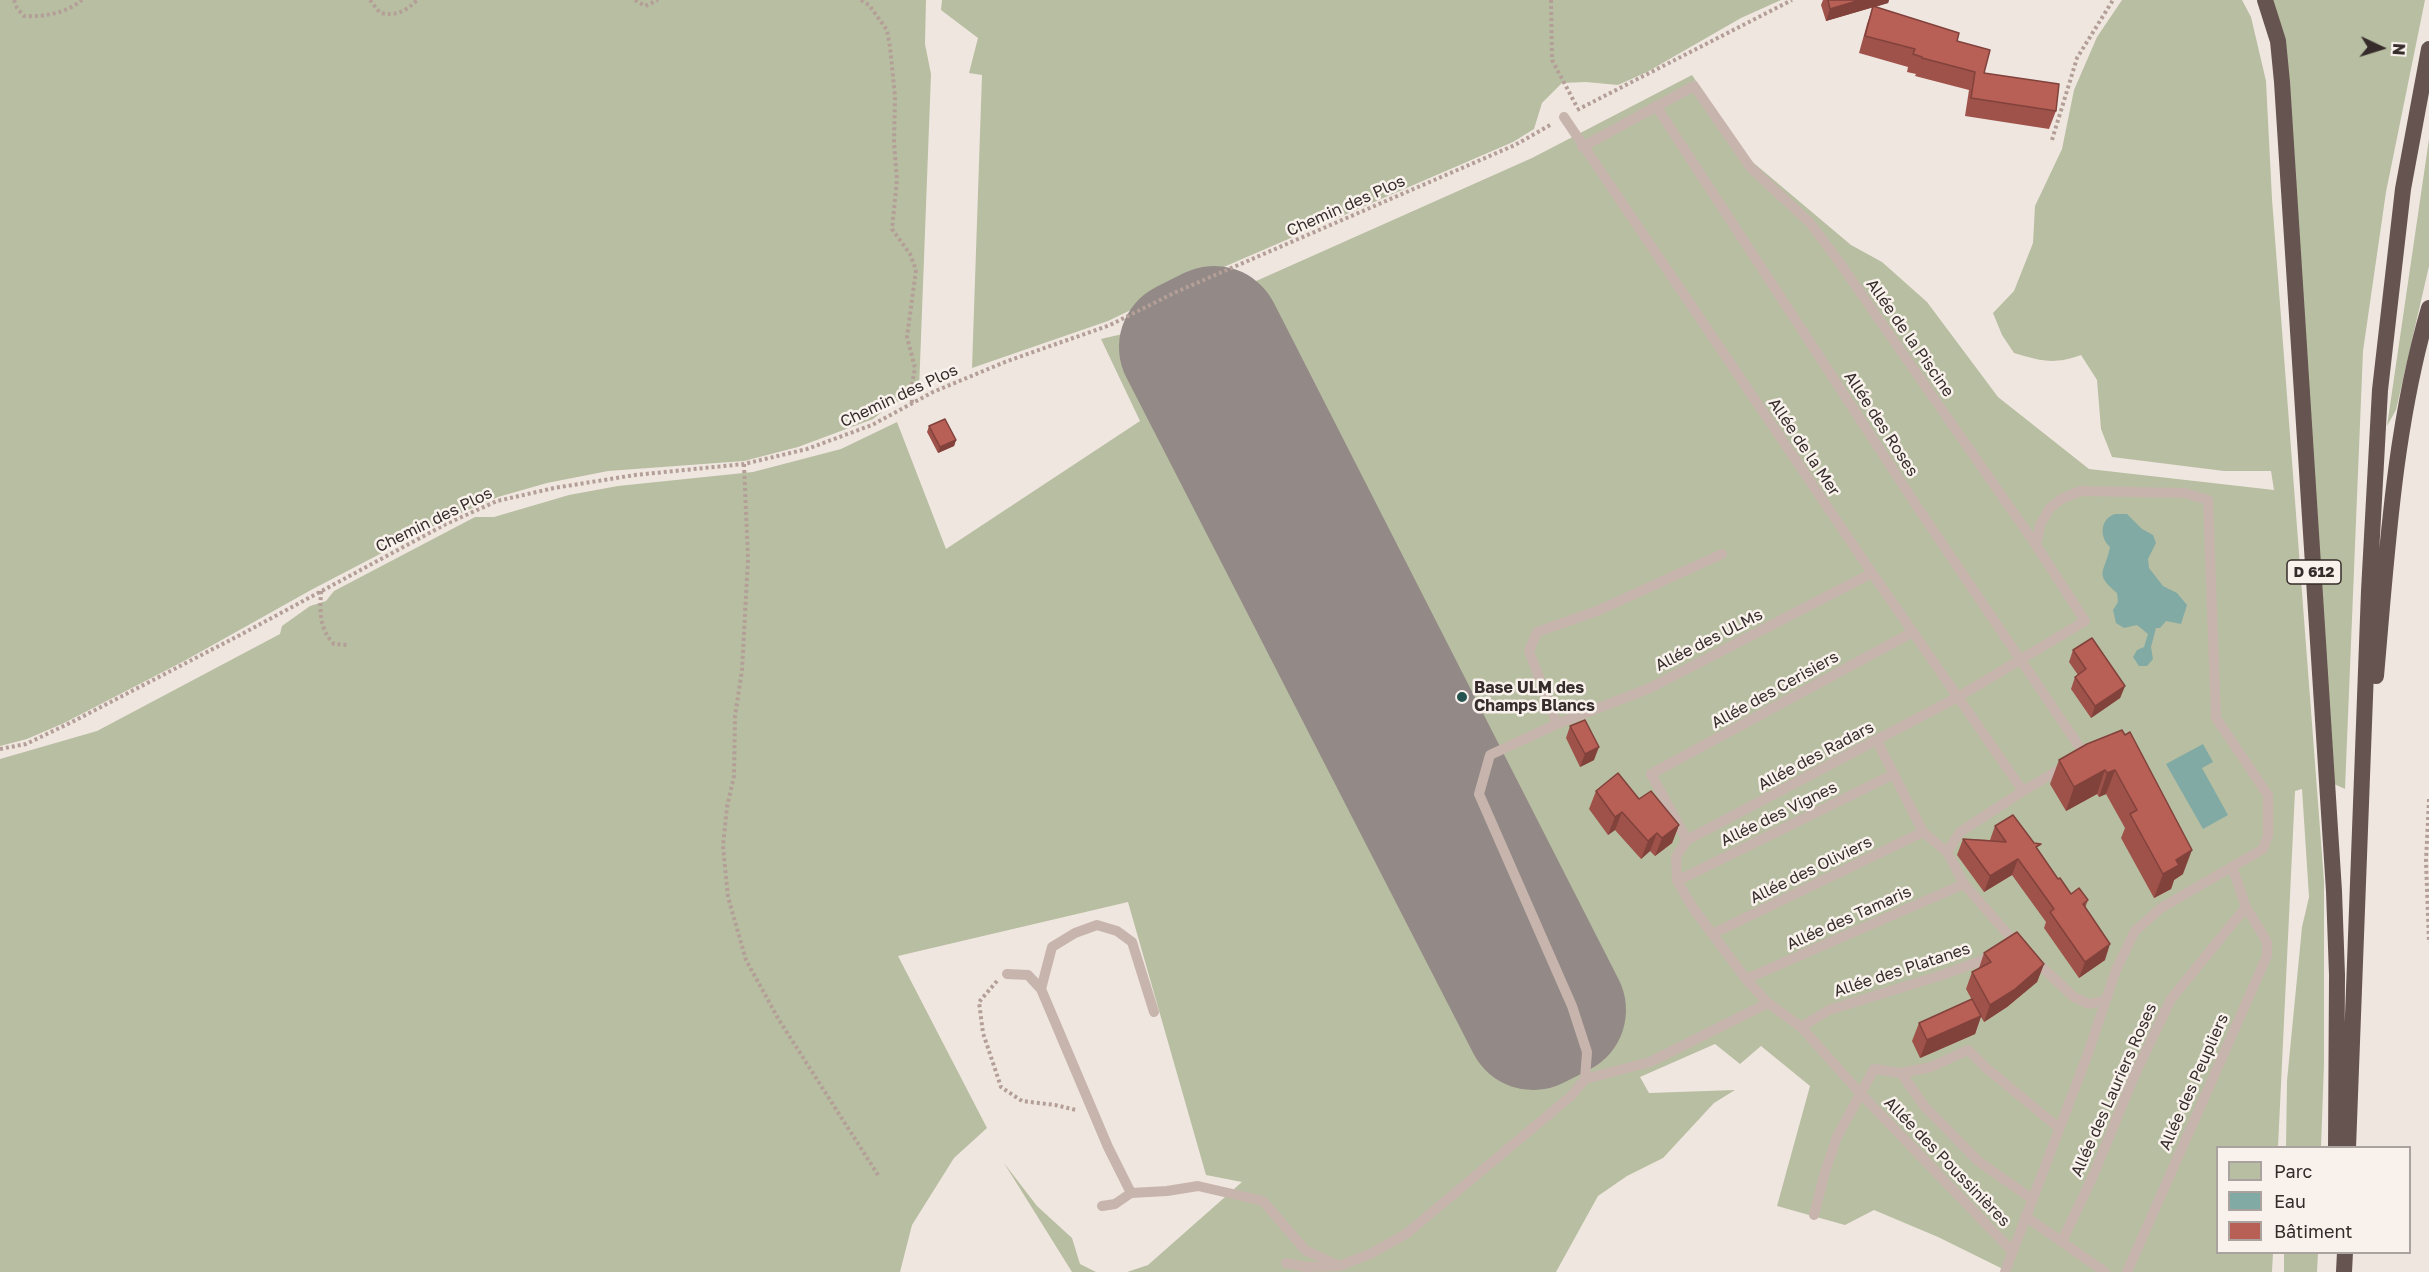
<!DOCTYPE html>
<html>
<head>
<meta charset="utf-8">
<style>
	body { margin:0 }
	#map { position:relative; width:2429px; height:1272px; overflow:hidden; background:#f0e6e0; font-family:"Golos Text",sans-serif }
	canvas { display:block }
	.legend { position:absolute; left:2216px; top:1146px; width:195px; height:108px; box-sizing:border-box; background:#f8f1ec; border:2px solid #aaa29f; margin:0; padding:8px 10px; list-style:none; font-size:18px; color:#362c2b }
	.legend li { display:flex; align-items:center; gap:12px; height:30px }
	.legend b { width:30px; border:2px solid #aaa29f }
	.north { position:absolute; left:2351px; top:18px; width:60px; height:60px; -webkit-text-stroke:4px #f8f1ec; paint-order:stroke; rotate:94deg; font-size:16px; font-weight:700; line-height:24px; text-align:center; color:#362c2b }
	.north::after { content:''; display:block; margin:auto; width:21px; height:27px; background:#362c2b; clip-path:polygon(50% 0,100% 100%,50% 72%,0 100%) }
</style>
</head>
<body>
<div id="map">
<canvas width="2429" height="1272"></canvas>
<ul class="legend">
<li><b style="height:16px;background:#b8bea1"></b>Parc</li>
<li><b style="height:16px;background:#82aaa5"></b>Eau</li>
<li><b style="height:16px;background:#b85f56"></b>Bâtiment</li>
</ul>
<div class="north">N</div>
</div>
<script>
const g = document.querySelector('canvas').getContext('2d');
g.lineJoin = 'round';
function fillPath(path, color) {
  g.fillStyle = color;
  g.fill(path, 'evenodd');
}
function stroke(path, color, width, dash) {
  g.strokeStyle = color;
  g.lineWidth = width;
  g.lineCap = dash ? 'butt' : 'round';
  g.setLineDash(dash || []);
  g.stroke(path);
}
function label(font, color, halo, rows, align = 'center') {
  g.font = font + ' "Golos Text",sans-serif';
  g.lineWidth = 5;
  g.setLineDash([]);
  g.textBaseline = 'middle';
  g.strokeStyle = halo;
  g.fillStyle = color;
  for (const [text, x, y, turn = 0] of rows) {
    g.save();
    g.translate(x, y);
    g.rotate((+turn || 0) * Math.PI / 180);
    g.textAlign = isNaN(turn) ? turn : align;
    if (halo) g.strokeText(text, 0, 0);
    g.fillText(text, 0, 0);
    g.restore();
  }
}
const green = new Path2D(`
	M 0,0 L 926,0 L 925,44 L 931,74 L 919,390 L 891,405 L 873,419 L 798,447 L 744,461 L 608,471 L 547,483 L 498,497 L 445,520 L 311,590 L 186,660 L 64,723 L 27,739 L 0,746 Z
	M 942,0 L 1781,0 L 1741,18 L 1647,72 L 1618,85 L 1586,82 L 1562,83 L 1542,103 L 1534,129 L 1513,142 L 1189,282 L 1108,321 L 972,368 L 982,75 L 969,73 L 978,38 L 941,10 Z
	M 2122,0 L 2242,0 L 2251,17 L 2266,81 L 2272,199 L 2324,881 L 2324,1064 L 2321,1147 L 2286,1147 L 2287,1081 L 2302,927 L 2309,897 L 2302,789 L 2295,791 L 2278,1147 L 2218,1148 L 2218,1252 L 2273,1253 L 2272,1272 L 2009,1272 L 1938,1237 L 1874,1210 L 1845,1225 L 1777,1206 L 1810,1086 L 1761,1046 L 1740,1064 L 1715,1044 L 1640,1077 L 1649,1093 L 1735,1090 L 1714,1103 L 1663,1158 L 1627,1176 L 1598,1196 L 1556,1272 L 1127,1272 L 1148,1265 L 1242,1182 L 1206,1175 L 1128,902 L 898,956 L 987,1128 L 954,1158 L 912,1225 L 900,1272 L 0,1272 L 0,759 L 97,731 L 280,634 L 282,626 L 310,606 L 326,601 L 334,591 L 475,517 L 494,517 L 569,495 L 618,486 L 753,472 L 841,449 L 897,422 L 946,549 L 1140,421 L 1101,339 L 1153,327 L 1532,158 L 1692,75 L 1749,159 L 1851,245 L 1882,262 L 1927,302 L 1998,397 L 2089,469 L 2274,490 L 2271,471 L 2224,471 L 2112,457 L 2101,429 L 2097,380 L 2081,355 C 2053,365 2042,361 2014,353 L 2002,335 L 1993,313 L 2014,291 L 2033,243 L 2035,206 L 2062,149 L 2074,90 L 2097,37 Z
	M 2271,0 L 2425,0 L 2386,192 L 2363,351 L 2345,789 L 2334,784 Z
	M 2429,139 L 2429,266 L 2396,410 L 2387,426 Z
	M 1004,1163 L 1037,1206 L 1072,1238 L 1080,1264 L 1096,1272 L 1072,1272 Z
	M 2284,1253 L 2318,1253 L 2317,1272 L 2284,1272 Z`);
const water = new Path2D(`
	M 2115,514 L 2127,514 L 2142,529 L 2153,535 L 2156,543 L 2148,559 L 2149,568 L 2163,586 L 2177,593 L 2187,605 L 2181,624 L 2166,621 L 2160,628 L 2156,628 L 2151,647 L 2153,659 L 2147,666 L 2139,666 L 2133,657 L 2137,650 L 2144,647 L 2148,634 L 2137,625 L 2124,628 L 2116,623 L 2113,610 L 2118,602 L 2117,593 C 2093,573 2105,573 2110,547 C 2099,537 2100,519 2115,514 Z
	M 2203,744 L 2213,762 L 2202,768 L 2228,815 L 2203,829 L 2166,764 Z`);
const runway = new Path2D(`
	M 1214,333 L 1559,1010 L 1533,1023 L 1186,347 Z`);
const path = new Path2D(`
	M 14,0 L 17,8 L 24,16 C 45,17 66,13 82,0
	M 370,0 L 380,13 C 396,16 405,12 417,0
	M 635,0 L 645,6 L 658,0
	M 861,0 L 869,5 L 887,30 L 890,47 L 895,96 L 894,143 L 897,180 L 892,229 L 910,254 L 916,270 L 907,337 L 915,368 L 911,390 L 912,403
	M 1551,0 L 1552,60 L 1577,107
	M 1577,110 L 1792,0
	M 2052,140 L 2077,58 L 2113,0
	M 744,464 L 748,559 L 742,670 L 735,716 L 734,776 L 727,807 L 723,846 L 728,897 L 746,960 L 779,1020 L 878,1175
	M 321,591 C 320,612 319,629 334,644 L 348,645
	M 0,749 L 26,744 L 72,722 L 240,635 L 446,524 L 497,501 L 554,488 L 635,475 L 744,464 L 807,449 L 872,425 L 933,392 L 1005,362 L 1110,325 L 1176,292 L 1515,145 L 1552,124
	M 2429,799 L 2426,861 L 2429,943
	M 997,981 L 979,1002 L 983,1033 L 1001,1087 L 1022,1101 L 1055,1105 L 1076,1110`);
const service = new Path2D(`
	M 1656,106 L 1918,508 L 2085,755 L 2083,756
	M 1564,117 L 1872,573 L 2023,791
	M 1582,147 L 1694,86 L 1751,168 L 1810,223 L 1837,259 L 2036,545 L 2085,621 L 1958,697 L 1687,840
	M 1913,632 L 1651,774 L 1687,840 L 1676,857 L 1677,881 L 1693,908 L 1746,979 L 1768,1003 L 1801,1027 L 1860,1093 L 2012,1251
	M 1557,724 L 1529,651 L 1537,632 L 1597,611 L 1722,554
	M 1877,741 L 1923,832 L 1947,852
	M 1677,881 L 1894,774
	M 1712,934 L 1923,832
	M 2019,947 L 1964,884 L 1947,852 L 1960,832 L 2023,791 L 2064,767
	M 2033,959 L 2074,997 L 2089,1004 L 2106,1000
	M 1007,974 L 1028,975 L 1041,989 L 1052,947 L 1075,933 L 1097,925 L 1117,931 L 1132,942 L 1154,1012
	M 1746,979 L 1964,884
	M 1041,989 L 1108,1147 L 1131,1193 L 1115,1204 L 1102,1206
	M 1801,1027 L 1829,1010 L 1942,975 L 1983,960 L 1993,952
	M 1585,1079 L 1587,1052 L 1572,1006 L 1479,794 L 1490,755 L 1557,724 L 1650,688 L 1872,573
	M 1131,1193 L 1167,1191 L 1198,1186 L 1263,1201 L 1305,1250 L 1337,1265
	M 2032,1199 L 1978,1161 L 1925,1107 L 1901,1073 L 1931,1067 L 1968,1050 L 1985,1067 L 2059,1128
	M 1814,1215 L 1825,1172 L 1837,1137 L 1874,1069 L 1901,1073
	M 2025,1216 L 2105,1272
	M 2062,1241 L 2093,1176 L 2135,1074 L 2171,999 L 2246,907 L 2232,867
	M 1286,1263 L 1306,1267 L 1339,1266 L 1370,1254 L 1406,1234 L 1571,1096 L 1585,1079 L 1650,1062 L 1768,1003
	M 2005,1272 L 2087,1056 L 2116,970 L 2135,931 L 2161,908 L 2263,849 L 2268,835 L 2268,795 L 2216,718 L 2208,500 L 2185,493 L 2081,491 L 2063,498 L 2050,508 L 2040,525 L 2036,545
	M 2127,1272 L 2267,956 L 2267,942 L 2246,907`);
const trunk = new Path2D(`
	M 2265,0 L 2278,41 L 2282,82 L 2334,891 L 2337,975 L 2336,1148
	M 2376,676 C 2387,553 2394,427 2429,308
	M 2348,1148 L 2369,591 L 2380,390 L 2403,189 L 2429,49
	M 2344,1272 L 2345,1252`);
const wall = new Path2D(`
	M 1823,0 L 1889,0 L 1888,3 L 1875,7 L 1957,41 L 1984,73 L 2056,111 L 2049,129 L 1965,116 L 1969,90 L 1915,76 L 1916,74 L 1907,72 L 1908,67 L 1859,53 L 1867,24 L 1873,7 L 1826,21 L 1821,5 Z
	M 929,426 L 956,440 L 954,446 L 938,453 L 927,432 Z
	M 2073,650 L 2125,686 L 2120,698 L 2091,718 L 2071,689 L 2075,677 L 2078,675 L 2069,662 Z
	M 1570,726 L 1594,760 L 1580,767 L 1566,738 Z
	M 2122,730 L 2183,874 L 2174,880 L 2171,889 L 2154,898 L 2121,838 L 2125,828 L 2106,794 L 2099,797 L 2097,794 L 2066,811 L 2050,784 L 2059,760 Z
	M 1596,791 L 1639,799 L 1679,825 L 1672,843 L 1655,856 L 1650,851 L 1641,859 L 1615,830 L 1608,835 L 1589,809 Z
	M 1995,826 L 2039,851 L 2058,879 L 2071,894 L 2088,900 L 2085,908 L 2105,960 L 2079,978 L 2044,928 L 2046,922 L 2012,875 L 1984,892 L 1957,855 L 1963,839 L 1990,840 Z
	M 1984,953 L 2044,964 L 2037,982 L 2007,1007 L 1984,1022 L 1981,1017 L 1975,1034 L 1920,1058 L 1912,1041 L 1919,1023 L 1972,1000 L 1966,989 L 1972,972 L 1979,968 Z`);
const shadedWall = new Path2D(`
	M 1860,0 L 1889,0 L 1888,3 L 1826,21 L 1830,9 Z
	M 956,440 L 954,446 L 938,453 L 940,447 Z
	M 2125,686 L 2120,698 L 2091,718 L 2095,706 Z
	M 1599,747 L 1594,760 L 1580,767 L 1585,754 Z
	M 2105,770 L 2097,794 L 2066,811 L 2074,787 Z
	M 2115,770 L 2106,794 L 2099,797 L 2107,773 Z
	M 1622,812 L 1615,830 L 1608,835 L 1615,817 Z
	M 1679,825 L 1672,843 L 1655,856 L 1662,838 Z
	M 1657,833 L 1650,851 L 1641,859 L 1648,841 Z
	M 2192,850 L 2183,874 L 2174,880 L 2171,889 L 2154,898 L 2163,874 L 2176,860 Z
	M 2018,859 L 2012,875 L 1984,892 L 1990,876 Z
	M 2110,944 L 2105,960 L 2079,978 L 2085,962 Z
	M 2044,964 L 2037,982 L 2007,1007 L 1984,1022 L 1990,1005 Z
	M 1981,1016 L 1975,1034 L 1920,1058 L 1927,1040 Z`);
const building = new Path2D(`
	M 1828,0 L 1860,0 L 1830,9 Z
	M 1873,6 L 1959,33 L 1957,41 L 1990,50 L 1984,73 L 2059,84 L 2056,111 L 1971,98 L 1975,72 L 1922,58 L 1922,57 L 1913,54 L 1915,49 L 1865,36 Z
	M 945,419 L 956,440 L 940,447 L 929,426 Z
	M 2092,638 L 2125,686 L 2095,706 L 2075,677 L 2086,669 L 2073,650 Z
	M 1585,720 L 1599,747 L 1585,754 L 1570,726 Z
	M 2122,730 L 2125,735 L 2130,732 L 2192,850 L 2176,860 L 2179,865 L 2163,874 L 2130,814 L 2137,810 L 2115,770 L 2107,773 L 2105,770 L 2074,787 L 2059,760 L 2087,744 Z
	M 1618,773 L 1639,799 L 1651,791 L 1679,825 L 1662,838 L 1657,833 L 1648,841 L 1622,812 L 1615,817 L 1596,791 Z
	M 2013,815 L 2034,843 L 2041,844 L 2036,847 L 2058,879 L 2060,878 L 2071,894 L 2079,888 L 2088,900 L 2083,904 L 2110,944 L 2085,962 L 2050,912 L 2054,909 L 2018,859 L 1990,876 L 1963,839 L 2006,842 L 1995,826 Z
	M 2017,932 L 2044,964 L 2014,990 L 1990,1005 L 1972,972 L 1991,962 L 1984,953 Z
	M 1972,999 L 1981,1016 L 1927,1040 L 1919,1023 Z`);
const markers = [
	[1462,697,6,"#25534f"]
];
const shields = [
	[2314,572,54]
];
const shieldNames = [
	["D 612",2314,572]
];
const streetNames = [
	["Chemin des Plos",1346,206,-24],
	["Allée de la Piscine",1910,338,55],
	["Chemin des Plos",899,396,-25],
	["Allée des Roses",1881,424,57],
	["Allée de la Mer",1804,447,56],
	["Chemin des Plos",434,520,-26],
	["Allée des ULMs",1709,640,-27],
	["Allée des Cerisiers",1775,690,-29],
	["Allée des Radars",1816,756,-28],
	["Allée des Vignes",1779,814,-26],
	["Allée des Oliviers",1811,870,-26],
	["Allée des Tamaris",1849,918,-24],
	["Allée des Platanes",1902,970,-18],
	["Allée des Peupliers",2194,1082,-66],
	["Allée des Lauriers Roses",2114,1090,-66],
	["Allée des Poussinières",1947,1162,46]
];
const poiNames = [
	["Base ULM des",1474,688],
	["Champs Blancs",1474,706]
];
fillPath(green, '#b8bea1');
fillPath(water, '#82aaa5');
stroke(runway, '#938986', 134);
stroke(path, '#b39f97', 4, [3, 3]);
stroke(service, '#c7b5ad', 10);
stroke(trunk, '#665450', 16);
fillPath(wall, '#9e524a');
fillPath(shadedWall, '#81423c');
fillPath(building, '#b85f56');
stroke(building, '#81423c', 1.5);
for (const [x, y, r, color] of markers) {
  const dot = new Path2D();
  dot.arc(x, y, r, 0, 2 * Math.PI);
  g.fillStyle = color;
  g.fill(dot);
  stroke(dot, '#f8f1ec', 2);
}
for (const [x, y, w] of shields) {
  const box = new Path2D();
  box.roundRect(x - w / 2, y - 12, w, 24, 4.5);
  g.fillStyle = '#f8f1ec';
  g.fill(box);
  stroke(box, '#362c2b', 1.5);
}
label('bold 15px', '#362c2b', null, shieldNames);
label('16px', '#362c2b', '#f8f1ec', streetNames);
label('bold 16px', '#362c2b', '#f8f1ec', poiNames, 'left');
</script>
</body>
</html>
